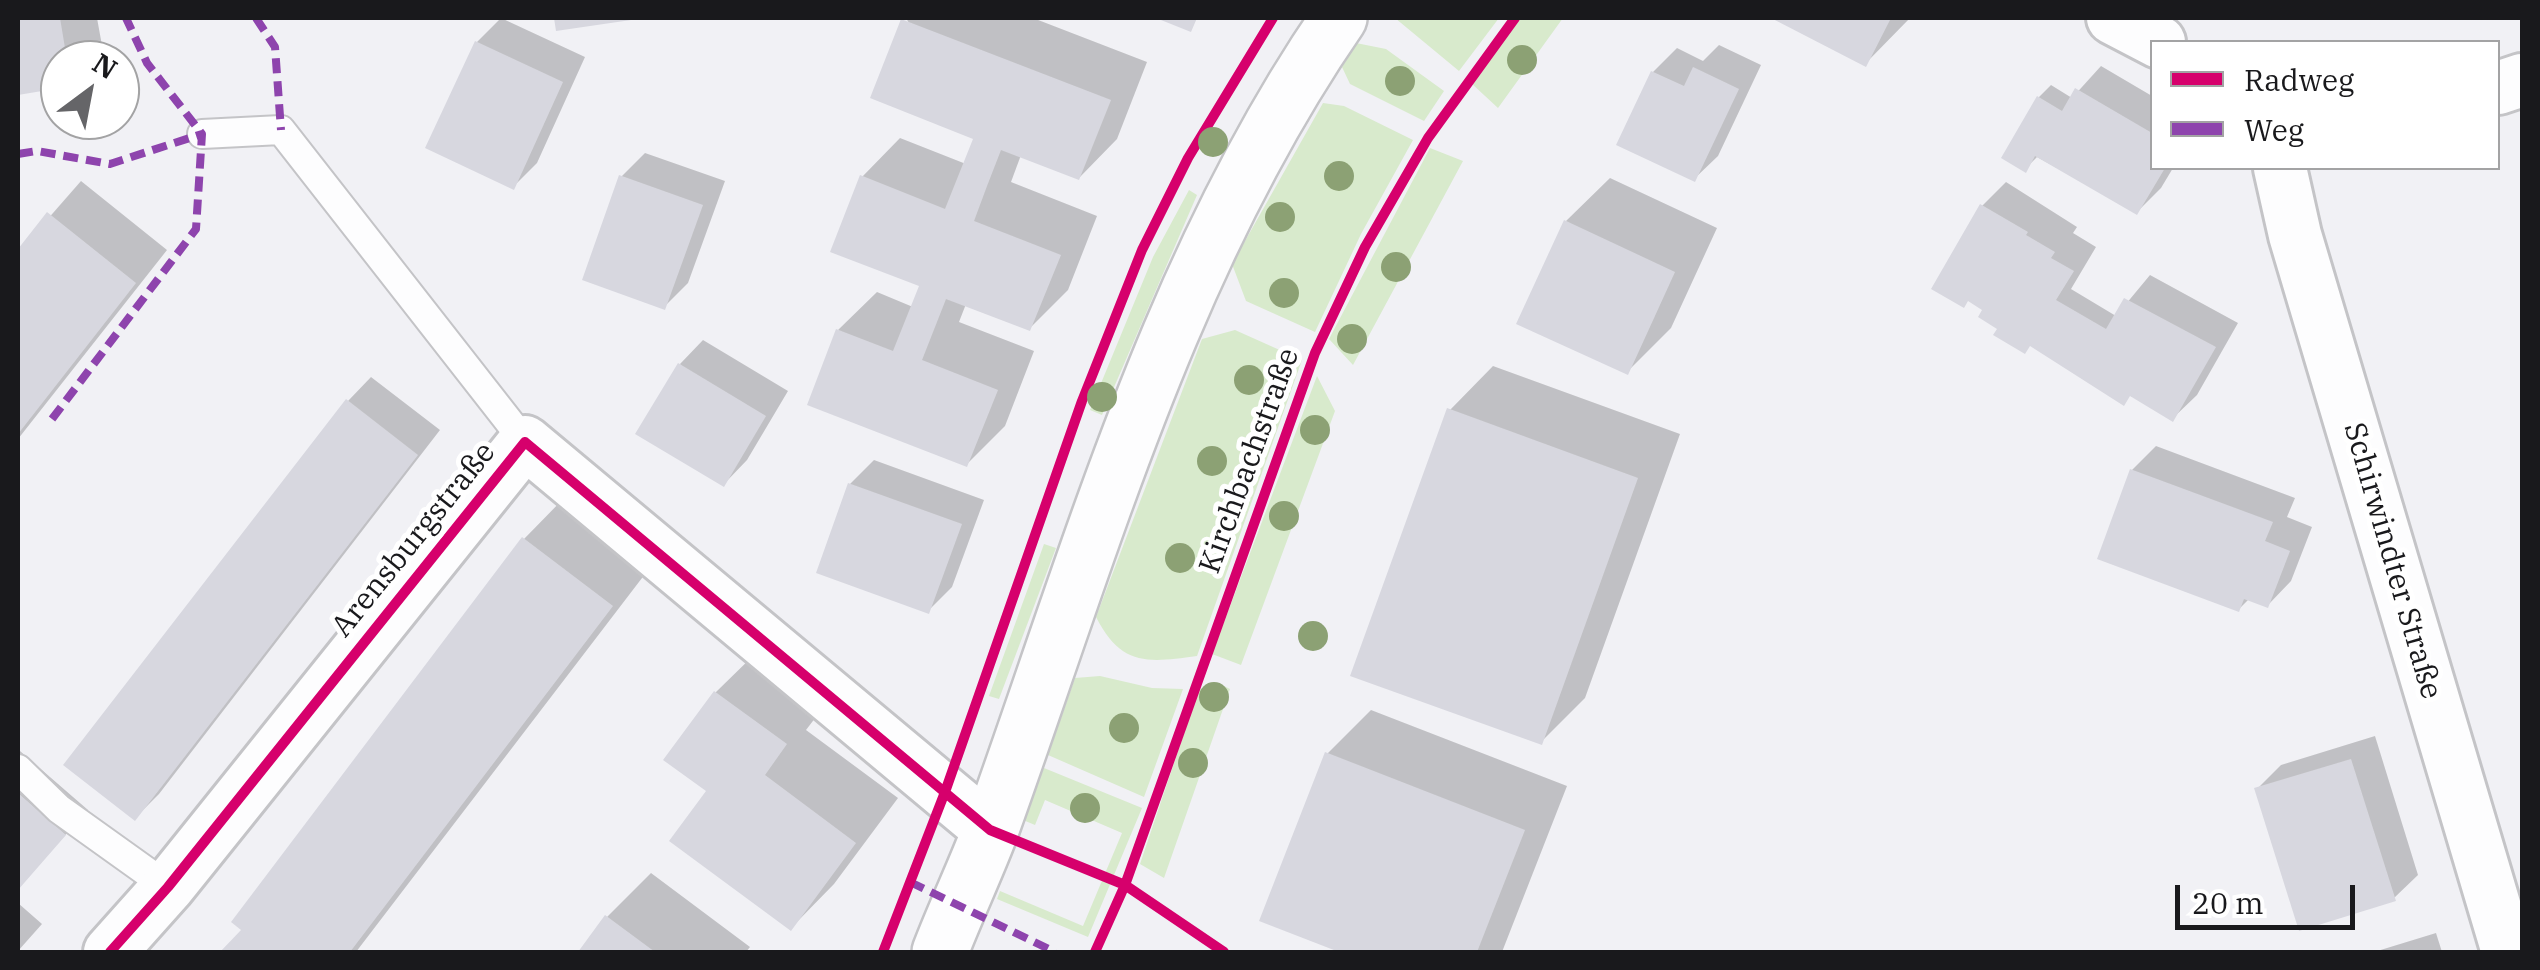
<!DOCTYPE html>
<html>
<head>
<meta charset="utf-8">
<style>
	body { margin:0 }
	#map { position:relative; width:2540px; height:970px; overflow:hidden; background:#f1f1f5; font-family:"IBM Plex Serif",serif }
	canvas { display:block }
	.frame { position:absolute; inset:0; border:20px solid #19191c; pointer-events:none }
	.legend { position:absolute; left:2150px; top:40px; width:350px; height:130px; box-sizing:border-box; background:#fff; border:2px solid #a3a3a4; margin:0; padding:12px 18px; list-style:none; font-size:30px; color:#19191c }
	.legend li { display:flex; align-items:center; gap:20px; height:50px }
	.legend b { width:50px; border:2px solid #a3a3a4 }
	.north { position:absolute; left:40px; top:40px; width:100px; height:100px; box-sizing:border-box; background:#fff; border:2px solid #a3a3a4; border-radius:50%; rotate:32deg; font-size:28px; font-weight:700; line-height:40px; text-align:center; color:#19191c }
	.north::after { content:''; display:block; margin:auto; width:35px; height:45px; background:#656568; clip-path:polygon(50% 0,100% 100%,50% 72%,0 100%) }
	.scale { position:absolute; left:2175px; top:885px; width:180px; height:45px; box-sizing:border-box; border:5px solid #19191c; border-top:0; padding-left:12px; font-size:30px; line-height:35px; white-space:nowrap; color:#19191c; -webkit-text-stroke:8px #fff; paint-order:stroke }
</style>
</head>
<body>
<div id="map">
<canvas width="2540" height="970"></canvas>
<div class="frame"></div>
<ul class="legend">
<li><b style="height:12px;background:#d6006c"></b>Radweg</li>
<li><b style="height:12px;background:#8e44ad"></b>Weg</li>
</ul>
<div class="north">N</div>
<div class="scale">20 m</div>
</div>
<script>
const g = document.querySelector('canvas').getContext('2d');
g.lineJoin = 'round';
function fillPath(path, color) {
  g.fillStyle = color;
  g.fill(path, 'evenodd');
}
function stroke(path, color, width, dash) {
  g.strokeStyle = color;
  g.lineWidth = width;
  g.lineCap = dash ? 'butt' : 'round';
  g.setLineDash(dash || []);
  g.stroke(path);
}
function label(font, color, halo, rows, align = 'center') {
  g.font = font + ' "IBM Plex Serif",serif';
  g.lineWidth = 10;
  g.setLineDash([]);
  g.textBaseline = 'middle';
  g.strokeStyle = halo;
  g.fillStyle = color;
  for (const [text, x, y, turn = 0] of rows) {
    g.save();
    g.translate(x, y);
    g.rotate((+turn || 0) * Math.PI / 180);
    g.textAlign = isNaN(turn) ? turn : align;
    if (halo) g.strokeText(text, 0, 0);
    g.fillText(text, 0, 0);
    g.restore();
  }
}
const green = new Path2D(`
	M 1395,18 L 1499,18 L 1459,71 Z
	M 1521,18 L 1563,18 L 1498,108 L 1471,83 Z
	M 1356,43 L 1386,49 L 1444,91 L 1424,121 L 1350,84 L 1342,67 Z
	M 1323,103 L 1344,106 L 1413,140 L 1361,234 L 1315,332 L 1246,301 L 1232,264 Z
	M 1430,148 L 1463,161 L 1353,365 L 1329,339 Z
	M 1189,190 L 1197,195 L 1102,415 L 1090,410 L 1153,257 Z
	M 1235,330 L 1302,360 L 1197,656 C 1147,663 1121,666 1096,617 L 1202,339 Z
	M 1317,376 L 1335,411 L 1241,665 L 1212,654 Z
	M 1044,544 L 1056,548 L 999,699 L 989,696 Z
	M 1100,676 L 1152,688 L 1183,689 L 1144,797 L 1048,755 L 1075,678 Z
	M 1222,685 L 1230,689 L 1164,878 L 1140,864 L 1199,689 Z
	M 1044,768 L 1142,808 L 1088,937 L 997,899 L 1000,891 L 1083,926 L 1122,833 L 1045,800 L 1035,825 L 1023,820 Z`);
const shadow = new Path2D(`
	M 18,18 L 97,18 L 103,51 L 94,60 L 60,60 L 60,86 L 18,93 Z
	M 501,18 L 585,57 L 537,163 L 513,187 L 477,42 Z
	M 906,18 L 1033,18 L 1147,62 L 1117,139 L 1079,178 L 1021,155 L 1011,182 L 1097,216 L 1068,290 L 1030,328 L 966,304 L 959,322 L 1034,351 L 1005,426 L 967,464 L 838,330 L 877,292 L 913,307 L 922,285 L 862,177 L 900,138 L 966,164 L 976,137 Z
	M 1776,18 L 1910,18 L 1865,64 Z
	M 1719,45 L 1761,65 L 1718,156 L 1694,179 L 1619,144 L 1653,72 L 1677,48 L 1703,61 Z
	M 2101,66 L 2152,96 L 2152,168 L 2173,168 L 2161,188 L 2137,212 L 2037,157 L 2025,169 L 2039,97 L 2051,85 L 2072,98 Z
	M 645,153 L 725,181 L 688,283 L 664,307 L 621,177 Z
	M 1610,178 L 1717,228 L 1671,328 L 1627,372 L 1566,221 Z
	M 81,181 L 167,250 L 18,439 L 18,253 Z
	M 2006,182 L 2077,227 L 2073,233 L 2096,247 L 2071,289 L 2116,316 L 2150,275 L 2238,323 L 2197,395 L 2173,418 L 2000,328 L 1986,309 L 1982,206 Z
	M 703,340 L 788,391 L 747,460 L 724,484 L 680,364 Z
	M 1493,366 L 1680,434 L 1585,698 L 1541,742 L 1450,410 Z
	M 371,377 L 440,430 L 159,794 L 135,818 L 348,401 Z
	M 2156,446 L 2295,498 L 2287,517 L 2312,527 L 2291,581 L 2268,605 L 2250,598 L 2239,609 L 2132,470 Z
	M 874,460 L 984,500 L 952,587 L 928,611 L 850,484 Z
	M 567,495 L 655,561 L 356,952 L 224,952 L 245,929 L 524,539 Z
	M 760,649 L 829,700 L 806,730 L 898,798 L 834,884 L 791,928 L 709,790 L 666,759 L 716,692 Z
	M 1371,710 L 1567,786 L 1502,952 L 1346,952 L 1262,920 L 1327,754 Z
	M 2375,736 L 2418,875 L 2394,898 L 2257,789 L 2281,765 Z
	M 20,751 L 88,810 L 18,887 L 18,753 Z
	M 651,873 L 750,947 L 746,952 L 581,952 L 607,917 Z
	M 18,903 L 42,924 L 18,951 Z
	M 2436,933 L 2442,952 L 2374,952 Z`);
const building = new Path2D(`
	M 18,18 L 60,18 L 67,60 L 60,60 L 60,88 L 18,95 Z
	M 554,18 L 631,18 L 631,20 L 556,31 Z
	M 1156,18 L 1197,18 L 1191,32 Z
	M 1771,18 L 1891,18 L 1866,67 Z
	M 901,19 L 1111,100 L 1079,180 L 1001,150 L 987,186 L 974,221 L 1061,255 L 1030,331 L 946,299 L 922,360 L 998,390 L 967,467 L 807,405 L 836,329 L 893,351 L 919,286 L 830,252 L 860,175 L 945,209 L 973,139 L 870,98 Z
	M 475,41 L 563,82 L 514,190 L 425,148 Z
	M 1693,67 L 1739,89 L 1695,182 L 1616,145 L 1651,71 L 1684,86 Z
	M 2075,88 L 2152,133 L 2152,168 L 2165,168 L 2137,215 L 2035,156 L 2026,173 L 2001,158 L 2037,96 L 2062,111 Z
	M 619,175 L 703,205 L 665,310 L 582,280 Z
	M 1980,204 L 2028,232 L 2026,235 L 2055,252 L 2051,258 L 2074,271 L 2056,300 L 2106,329 L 2124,298 L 2216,347 L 2173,422 L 2130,396 L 2124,406 L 2030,346 L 2025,354 L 1993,335 L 1997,329 L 1978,317 L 1982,310 L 1968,301 L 1964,308 L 1931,289 Z
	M 47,212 L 136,283 L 18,434 L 18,249 Z
	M 1564,220 L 1675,272 L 1628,375 L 1516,324 Z
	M 678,363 L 766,416 L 724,487 L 635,434 Z
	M 346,399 L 418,455 L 135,821 L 63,765 Z
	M 1447,408 L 1638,478 L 1542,745 L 1350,676 Z
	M 2130,469 L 2273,522 L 2265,541 L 2290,551 L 2268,608 L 2244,599 L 2239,612 L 2097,559 Z
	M 848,483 L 962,524 L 929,614 L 816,573 Z
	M 522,537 L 613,606 L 350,952 L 220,952 L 241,930 L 231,922 Z
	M 714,691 L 787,744 L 765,775 L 856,843 L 791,931 L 669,841 L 706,791 L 663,760 Z
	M 1325,752 L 1525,830 L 1477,952 L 1339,952 L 1259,921 Z
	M 2351,759 L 2396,901 L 2299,931 L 2254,788 Z
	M 18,793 L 66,835 L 18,890 Z
	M 605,915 L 655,952 L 578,952 Z`);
const lane = new Path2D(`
	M 202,134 L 281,130 L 525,442
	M 18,769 L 59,809 L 168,887`);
const street = new Path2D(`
	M 2113,18 L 2159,42
	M 2498,88 L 2522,80
	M 2280,168 L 2295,235 L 2508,952
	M 110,952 L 168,887 L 525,442 L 990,830`);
const secondary = new Path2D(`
	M 940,952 C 956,910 976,869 992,826 C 1091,550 1171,261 1339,18`);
const quiet = new Path2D(`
	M 256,18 L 275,47 L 281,130
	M 18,154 L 37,151 L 110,164 L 202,134
	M 52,419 L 196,229 L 202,134 L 147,63 L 126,18
	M 910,882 L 1055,952`);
const cycleway = new Path2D(`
	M 110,952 L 168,887 L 525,442 L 990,830 L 1125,885 L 1224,952
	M 883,952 L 945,792 L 1082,401 L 1142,250 L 1188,158 L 1273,18
	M 1095,952 L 1125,885 L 1315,353 L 1365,247 L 1428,138 L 1515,18`);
const trees = [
	[1522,60],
	[1400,81],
	[1213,142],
	[1339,176],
	[1280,217],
	[1396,267],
	[1284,293],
	[1352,339],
	[1249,380],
	[1102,397],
	[1315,430],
	[1212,461],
	[1284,516],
	[1180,558],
	[1313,636],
	[1214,697],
	[1124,728],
	[1193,763],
	[1085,808]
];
const streetNames = [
	["Kirchbachstraße",1250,461,-70],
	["Arensburgstraße",414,540,-51],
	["Schirwindter Straße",2392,561,74]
];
fillPath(green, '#d8eacc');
fillPath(shadow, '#0003');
fillPath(building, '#d7d7df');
stroke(lane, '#c4c4c7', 32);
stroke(street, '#c4c4c7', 58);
stroke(secondary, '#c4c4c7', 60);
stroke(lane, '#fdfdfe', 28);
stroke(street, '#fdfdfe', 52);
stroke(secondary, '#fdfdfe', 55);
stroke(quiet, '#8e44ad', 8, [15, 8]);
stroke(cycleway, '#d6006c', 10);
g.fillStyle = '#8ca174';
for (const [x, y] of trees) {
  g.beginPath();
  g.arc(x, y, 15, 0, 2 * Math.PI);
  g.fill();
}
label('30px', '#19191c', '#fff', streetNames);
</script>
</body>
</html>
